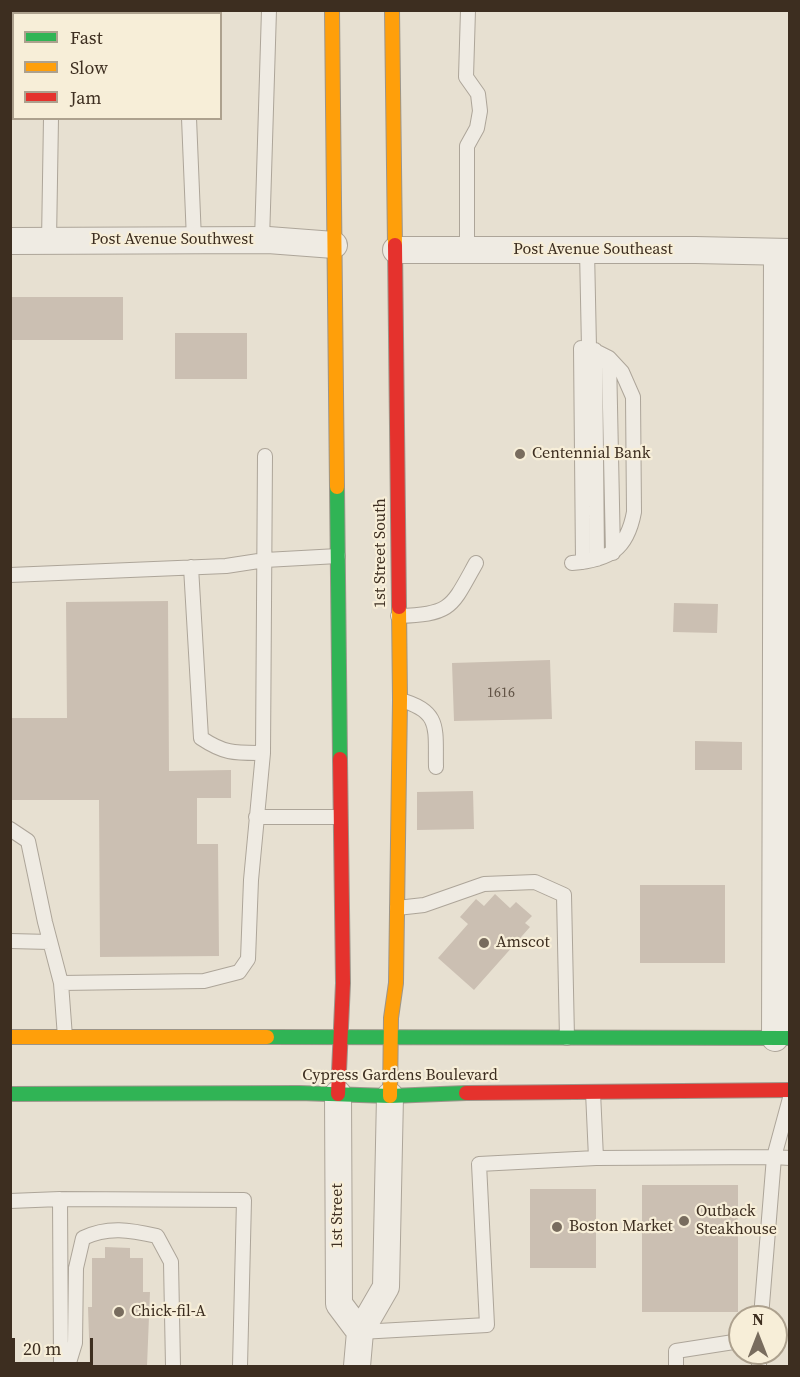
<!DOCTYPE html>
<html>
<head>
<meta charset="utf-8">
<style>
	body { margin:0 }
	#map { position:relative; width:800px; height:1377px; overflow:hidden; background:#e7e0d1; font-family:"Source Serif 4",serif }
	canvas { display:block }
	.frame { position:absolute; inset:0; border:12px solid #3d2e20; pointer-events:none }
	.legend { position:absolute; left:12px; top:12px; width:210px; height:108px; box-sizing:border-box; background:#f7eed8; border:2px solid #ada18e; margin:0; padding:8px 10px; list-style:none; font-size:18px; color:#3d2e20 }
	.legend li { display:flex; align-items:center; gap:12px; height:30px }
	.legend b { width:30px; border:2px solid #ada18e }
	.north { position:absolute; left:728px; top:1305px; width:60px; height:60px; box-sizing:border-box; background:#f7eed8; border:2px solid #ada18e; border-radius:50%; rotate:0deg; font-size:16px; font-weight:700; line-height:24px; text-align:center; color:#3d2e20 }
	.north::after { content:''; display:block; margin:auto; width:21px; height:27px; background:#786c5e; clip-path:polygon(50% 0,100% 100%,50% 72%,0 100%) }
	.scale { position:absolute; left:12px; top:1338px; width:81px; height:27px; box-sizing:border-box; border:3px solid #3d2e20; border-top:0; padding-left:8px; font-size:18px; line-height:21px; white-space:nowrap; color:#3d2e20; -webkit-text-stroke:4px #f7eed8; paint-order:stroke }
</style>
</head>
<body>
<div id="map">
<canvas width="800" height="1377"></canvas>
<div class="frame"></div>
<ul class="legend">
<li><b style="height:8px;background:#30b455"></b>Fast</li>
<li><b style="height:8px;background:#ff9f0a"></b>Slow</li>
<li><b style="height:8px;background:#e5322d"></b>Jam</li>
</ul>
<div class="north">N</div>
<div class="scale">20 m</div>
</div>
<script>
const g = document.querySelector('canvas').getContext('2d');
g.lineJoin = 'round';
function fillPath(path, color) {
  g.fillStyle = color;
  g.fill(path, 'evenodd');
}
function stroke(path, color, width, dash) {
  g.strokeStyle = color;
  g.lineWidth = width;
  g.lineCap = dash ? 'butt' : 'round';
  g.setLineDash(dash || []);
  g.stroke(path);
}
function label(font, color, halo, rows, align = 'center') {
  g.font = font + ' "Source Serif 4",serif';
  g.lineWidth = 4.5;
  g.setLineDash([]);
  g.textBaseline = 'middle';
  g.strokeStyle = halo;
  g.fillStyle = color;
  for (const [text, x, y, turn = 0] of rows) {
    g.save();
    g.translate(x, y);
    g.rotate((+turn || 0) * Math.PI / 180);
    g.textAlign = isNaN(turn) ? turn : align;
    if (halo) g.strokeText(text, 0, 0);
    g.fillText(text, 0, 0);
    g.restore();
  }
}
const building = new Path2D(`
	M 10,297 L 123,297 L 123,340 L 10,340 Z
	M 175,333 L 247,333 L 247,379 L 175,379 Z
	M 168,601 L 169,771 L 231,770 L 231,798 L 197,798 L 197,844 L 218,844 L 219,956 L 100,957 L 99,800 L 10,800 L 10,718 L 67,718 L 66,602 Z
	M 674,603 L 718,604 L 717,633 L 673,632 Z
	M 550,660 L 552,719 L 454,721 L 452,663 Z
	M 695,741 L 742,742 L 742,770 L 695,770 Z
	M 473,791 L 474,829 L 417,830 L 417,792 Z
	M 640,885 L 725,885 L 725,963 L 640,963 Z
	M 495,894 L 510,908 L 516,902 L 532,916 L 525,923 L 530,927 L 474,990 L 438,958 L 468,924 L 460,917 L 476,899 L 484,906 Z
	M 642,1185 L 738,1185 L 738,1312 L 642,1312 Z
	M 530,1189 L 596,1189 L 596,1268 L 530,1268 Z
	M 105,1247 L 130,1248 L 130,1258 L 143,1258 L 143,1292 L 150,1292 L 147,1366 L 90,1366 L 88,1307 L 92,1307 L 92,1258 L 105,1258 Z`);
const lane = new Path2D(`
	M 186,10 L 186,14
	M 52,14 L 55,10
	M 189,118 L 194,240
	M 262,240 L 269,10
	M 49,241 L 51,118
	M 467,250 L 467,146 L 477,128 L 480,111 L 478,94 L 466,77 L 468,10
	M 581,348 L 583,562
	M 595,350 L 597,559
	M 609,358 L 613,553
	M 572,563 C 609,560 627,550 634,512 L 633,397 L 622,372 L 609,358 L 589,348 L 587,250
	M 191,567 L 201,738 C 225,754 235,753 263,753 L 265,456
	M 10,575 L 226,566 L 265,560 L 338,556
	M 398,616 C 452,614 451,608 476,563
	M 400,700 C 442,711 435,730 436,767
	M 256,817 L 340,817
	M 10,829 L 28,841 L 45,922 L 61,983 L 65,1037
	M 397,908 L 424,905 L 484,884 L 535,882 L 564,895 L 567,1038
	M 10,941 L 50,942
	M 61,983 L 204,981 L 239,972 L 248,959 L 251,880 L 263,753
	M 593,1092 L 596,1158
	M 790,1098 L 774,1157 L 790,1158
	M 10,1201 L 60,1199
	M 360,1332 L 487,1325 L 479,1164 L 596,1158 L 774,1157 L 761,1317
	M 61,1366 L 60,1199 L 244,1200 L 240,1366
	M 68,1366 L 75,1343 L 76,1268 L 83,1238 C 108,1226 130,1230 157,1236 L 171,1262 L 173,1366
	M 676,1366 L 676,1351 L 740,1341
	M 759,1366 L 759,1353`);
const street = new Path2D(`
	M 10,241 L 268,240 L 334,245
	M 396,250 L 695,250 L 790,252
	M 775,1038 L 777,252
	M 338,1094 L 339,1304 L 360,1332
	M 357,1366 L 360,1332 L 386,1287 L 390,1096`);
const fast = new Path2D(`
	M 337,487 L 340,759
	M 267,1037 L 790,1038
	M 10,1094 L 299,1093 L 390,1096 L 466,1093`);
const slow = new Path2D(`
	M 332,10 L 337,487
	M 392,10 L 395,245
	M 10,1037 L 267,1037
	M 390,1096 L 391,1018 L 396,983 L 400,700 L 399,607`);
const jam = new Path2D(`
	M 395,245 L 399,607
	M 466,1093 L 790,1090
	M 338,1094 L 343,983 L 340,759`);
const markers = [
	[520,454,6,"#786c5e"],
	[484,943,6,"#786c5e"],
	[684,1221,6,"#786c5e"],
	[557,1227,6,"#786c5e"],
	[119,1312,6,"#786c5e"]
];
const numberNames = [
	["1616",501,693]
];
const streetNames = [
	["Post Avenue Southwest",172,240],
	["Post Avenue Southeast",593,250],
	["1st Street South",381,553,-90],
	["Cypress Gardens Boulevard",400,1076],
	["1st Street",338,1216,-90]
];
const poiNames = [
	["Centennial Bank",532,454],
	["Amscot",496,943],
	["Outback",696,1212],
	["Steakhouse",696,1230],
	["Boston Market",569,1227],
	["Chick-fil-A",131,1312]
];
fillPath(building, '#cbbfb2');
stroke(lane, '#ada599', 16);
stroke(street, '#ada599', 28);
stroke(fast, '#9c958a', 16);
stroke(slow, '#9c958a', 16);
stroke(jam, '#9c958a', 16);
stroke(lane, '#efebe3', 14);
stroke(street, '#efebe3', 26);
stroke(fast, '#30b455', 14);
stroke(slow, '#ff9f0a', 14);
stroke(jam, '#e5322d', 14);
for (const [x, y, r, color] of markers) {
  const dot = new Path2D();
  dot.arc(x, y, r, 0, 2 * Math.PI);
  g.fillStyle = color;
  g.fill(dot);
  stroke(dot, '#f7eed8', 2);
}
label('14px', '#605244', null, numberNames);
label('16px', '#3d2e20', '#f7eed8', streetNames);
label('16px', '#3d2e20', '#f7eed8', poiNames, 'left');
</script>
</body>
</html>
